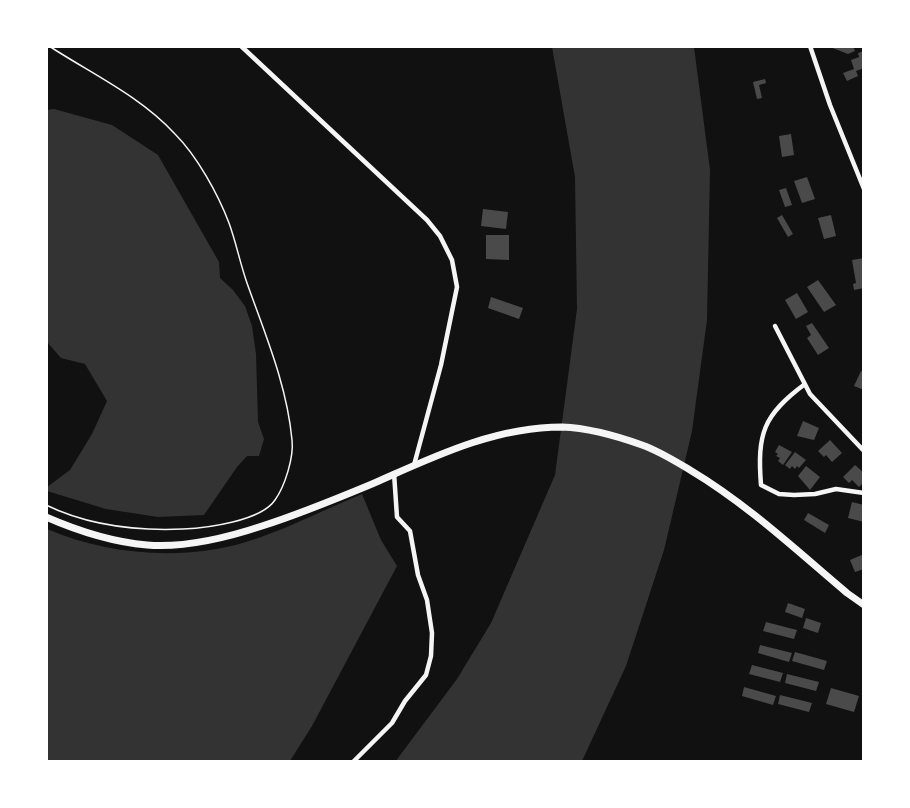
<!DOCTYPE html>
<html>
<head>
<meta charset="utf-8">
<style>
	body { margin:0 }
	#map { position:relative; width:910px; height:808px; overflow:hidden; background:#111; font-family:"PT Sans Narrow",sans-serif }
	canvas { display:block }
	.frame { position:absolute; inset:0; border:48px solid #fff; pointer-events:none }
</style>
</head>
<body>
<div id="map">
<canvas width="910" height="808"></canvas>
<div class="frame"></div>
</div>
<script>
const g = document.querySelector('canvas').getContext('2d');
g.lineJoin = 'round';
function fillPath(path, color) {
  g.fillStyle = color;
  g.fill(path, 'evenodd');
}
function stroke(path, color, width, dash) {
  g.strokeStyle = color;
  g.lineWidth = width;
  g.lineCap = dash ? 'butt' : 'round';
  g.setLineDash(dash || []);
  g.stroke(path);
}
const water = new Path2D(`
	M 552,47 L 694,47 L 710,170 L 707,320 L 692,431 L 664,550 L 626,666 L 582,761 L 395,762 L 457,679 L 491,623 L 555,475 L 577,309 L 575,177 Z
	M 54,109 L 112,125 L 158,155 L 219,262 L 220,278 L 233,290 L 245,306 L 252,326 L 256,354 L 258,422 L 264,439 L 259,456 L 247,456 L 237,467 L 204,515 L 158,517 L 106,509 L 47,491 L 47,487 L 70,470 L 92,434 L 107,401 L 85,364 L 61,358 L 47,342 L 46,110 Z
	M 362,494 L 381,540 L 397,566 L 312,726 L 290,761 L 47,761 L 47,529 C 112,557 194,562 261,537 C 295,525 328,508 362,494 Z`);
const building = new Path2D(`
	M 853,46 L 855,51 L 848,54 L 830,47 Z
	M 864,51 L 864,68 L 856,71 L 858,76 L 847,81 L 843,73 L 854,69 L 851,60 L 859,57 L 858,53 Z
	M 765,79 L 766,83 L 759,85 L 762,98 L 757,99 L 753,82 Z
	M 791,134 L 794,155 L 782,157 L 779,136 Z
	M 807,177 L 815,199 L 802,203 L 794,181 Z
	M 786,188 L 792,205 L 785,207 L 779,190 Z
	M 483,209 L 508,212 L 506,229 L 481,226 Z
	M 782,215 L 793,234 L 788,237 L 777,218 Z
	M 831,215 L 836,236 L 824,239 L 818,218 Z
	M 486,235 L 509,235 L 509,260 L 486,259 Z
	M 864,258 L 864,288 L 854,290 L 853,284 L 856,283 L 852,260 Z
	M 818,280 L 836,305 L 824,312 L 807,287 Z
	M 797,293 L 808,312 L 796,319 L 785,300 Z
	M 491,297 L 523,308 L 519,319 L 488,308 Z
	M 812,323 L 829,348 L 818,355 L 807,338 L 811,335 L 806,326 Z
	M 861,371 L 864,372 L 864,390 L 854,386 Z
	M 803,421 L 819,428 L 814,440 L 797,436 Z
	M 830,440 L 842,453 L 832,462 L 826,455 L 824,457 L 818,451 Z
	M 779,445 L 792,452 L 783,465 L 778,461 L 780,458 L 776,456 L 778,454 L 775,452 Z
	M 795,452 L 806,460 L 799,468 L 797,466 L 795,469 L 792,466 L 790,469 L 785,465 Z
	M 855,465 L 864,473 L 864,482 L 859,487 L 852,480 L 849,483 L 843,477 Z
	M 806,466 L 820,477 L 810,490 L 798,476 Z
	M 852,502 L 864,505 L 864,522 L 848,518 Z
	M 808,513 L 829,525 L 825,533 L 804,520 Z
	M 864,554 L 864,569 L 855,572 L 850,560 Z
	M 788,603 L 805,609 L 802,618 L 785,612 Z
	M 806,618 L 821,623 L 818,633 L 803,628 Z
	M 766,622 L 797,630 L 794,639 L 763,631 Z
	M 760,645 L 792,653 L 789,662 L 758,653 Z
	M 795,652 L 827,661 L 824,670 L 792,661 Z
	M 752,665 L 783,673 L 780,682 L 749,674 Z
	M 787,674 L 819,682 L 816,691 L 785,683 Z
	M 744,687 L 776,696 L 773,705 L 742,696 Z
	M 831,688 L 859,696 L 854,712 L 826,704 Z
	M 780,695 L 812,703 L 809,712 L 778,704 Z`);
const path = new Path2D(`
	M 46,505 C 89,526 136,531 183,529 C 207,528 261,521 275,500 C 285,486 294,457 292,440 C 287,385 265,334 247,283 C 240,263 236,242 229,223 C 218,194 197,156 175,134 C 140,96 92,74 49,46`);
const minor = new Path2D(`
	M 241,46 L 427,220 L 440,236 L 452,260 L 457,287 L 441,365 L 414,465
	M 810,46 L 830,105 L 864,189
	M 775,326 L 810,394 L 864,451
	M 805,384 C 763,415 757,434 761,485 L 779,494 L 794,495 L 815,494 L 836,489 L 864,493
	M 353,762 L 392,723 L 405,701 L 426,675 L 431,656 L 432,633 L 427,600 L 418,575 L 410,531 L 397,517 L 394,473`);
const secondary = new Path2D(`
	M 46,517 C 78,531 112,542 147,545 C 185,548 226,538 262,526 C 300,514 336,499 372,484 C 433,457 494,427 562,427 C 589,428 617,436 642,445 C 659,451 675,461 690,470 C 747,504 796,550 847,593 L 864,605`);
fillPath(water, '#333');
fillPath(building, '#4a4a4a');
stroke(path, '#f5f5f5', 1.5);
stroke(minor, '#f5f5f5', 4.5);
stroke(secondary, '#f5f5f5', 7);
</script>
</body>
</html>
